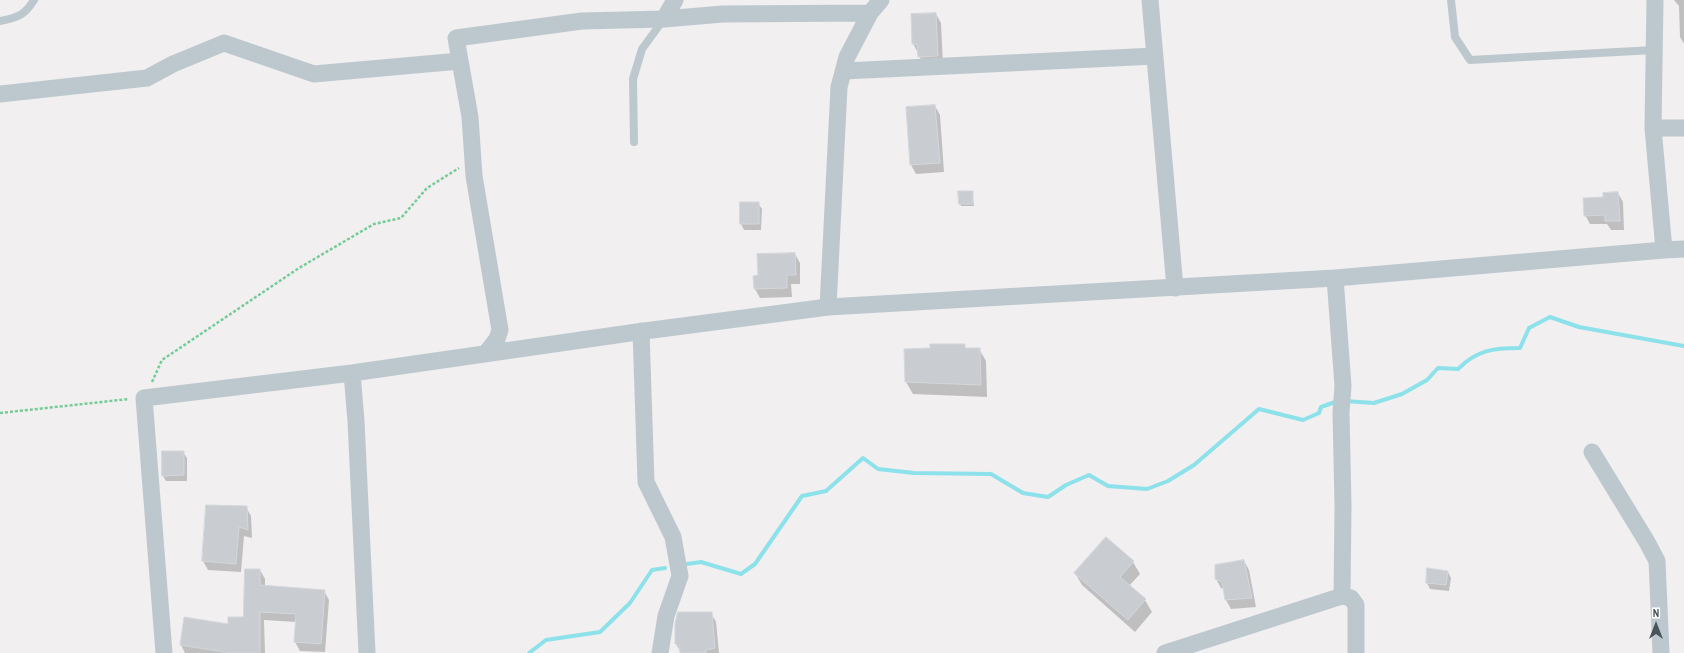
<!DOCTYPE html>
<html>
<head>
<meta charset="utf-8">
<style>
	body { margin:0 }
	#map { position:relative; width:1684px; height:653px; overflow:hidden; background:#f1efef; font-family:"Archivo Narrow",sans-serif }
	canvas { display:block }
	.north { position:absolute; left:1636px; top:605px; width:40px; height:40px; -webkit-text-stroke:3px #fff; paint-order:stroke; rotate:0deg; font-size:11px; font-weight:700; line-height:16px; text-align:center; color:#47545c }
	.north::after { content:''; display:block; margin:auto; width:14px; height:18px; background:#47545c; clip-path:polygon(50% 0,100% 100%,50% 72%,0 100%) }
</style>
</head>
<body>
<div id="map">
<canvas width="1684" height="653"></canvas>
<div class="north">N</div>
</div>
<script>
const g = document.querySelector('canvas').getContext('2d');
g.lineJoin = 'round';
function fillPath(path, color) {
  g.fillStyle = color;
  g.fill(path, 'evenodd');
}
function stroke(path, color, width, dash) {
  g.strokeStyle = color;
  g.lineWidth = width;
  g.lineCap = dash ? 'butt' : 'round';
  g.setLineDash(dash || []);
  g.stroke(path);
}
const shadow = new Path2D(`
	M 1674,0 L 1684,0 L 1684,44 L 1680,37 L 1679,6 Z
	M 936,14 L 941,23 L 943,65 L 924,66 L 913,43 Z
	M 935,106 L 940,115 L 944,172 L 916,174 L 911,165 Z
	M 972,192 L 974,206 L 961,206 L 960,204 Z
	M 1618,193 L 1623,202 L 1624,230 L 1611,230 L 1607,224 L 1590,224 L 1585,215 L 1604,198 Z
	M 758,203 L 762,209 L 761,230 L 744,230 L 741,224 Z
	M 795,254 L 800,263 L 800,284 L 791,284 L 792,297 L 760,298 L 755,289 Z
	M 964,345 L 966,349 L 979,349 L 986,361 L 987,397 L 913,394 L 906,382 Z
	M 183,452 L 187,458 L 187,481 L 166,481 L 163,476 Z
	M 207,506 L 246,507 L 251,516 L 252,538 L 244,536 L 241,572 L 208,570 L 203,561 Z
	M 1106,538 L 1133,562 L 1140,574 L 1129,586 L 1145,600 L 1152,612 L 1135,632 L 1082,585 L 1075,573 Z
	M 1244,561 L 1249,570 L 1256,607 L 1231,609 L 1226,600 L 1224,589 L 1221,588 L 1216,579 Z
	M 260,570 L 265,579 L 265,586 L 324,591 L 329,600 L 325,652 L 300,651 L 295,642 L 296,622 L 264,620 L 265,653 L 185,653 L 181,645 L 244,618 Z
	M 1448,572 L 1451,578 L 1449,591 L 1430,589 L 1427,583 Z
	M 711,613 L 716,622 L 719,653 L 681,653 L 676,644 Z`);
const stream = new Path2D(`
	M 1345,401 L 1374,403 L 1402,394 L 1427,380 L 1438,368 L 1458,369 C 1477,350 1493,348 1520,348 L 1529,328 L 1550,317 L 1579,327 L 1684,346
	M 687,564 L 701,562 L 741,574 L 755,564 L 802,496 L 826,491 L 863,458 L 878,469 L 914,473 L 991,474 L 1023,493 L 1048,497 L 1066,485 L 1089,475 L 1108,486 L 1147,489 L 1168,481 L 1194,465 L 1259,409 L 1303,420 L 1319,413 L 1321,407 L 1338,401
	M 529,653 L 546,640 L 600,632 L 630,603 L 652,570 L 665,568`);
const building = new Path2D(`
	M 936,13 L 938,56 L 918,57 L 917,44 L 912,44 L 911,14 Z
	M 935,105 L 940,163 L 910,165 L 906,107 Z
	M 958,191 L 973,191 L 973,204 L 959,204 Z
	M 1618,192 L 1620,221 L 1605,221 L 1605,215 L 1584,216 L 1583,198 L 1603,197 L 1603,193 Z
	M 740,202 L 759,202 L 759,224 L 740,224 Z
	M 795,253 L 796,275 L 787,275 L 787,288 L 754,289 L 753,276 L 758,275 L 757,254 Z
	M 930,344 L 965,344 L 965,348 L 980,348 L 981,385 L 905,382 L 904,349 L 930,348 Z
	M 162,451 L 184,451 L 184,475 L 162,476 Z
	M 206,505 L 247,506 L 248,530 L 239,527 L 236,564 L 202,561 Z
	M 1106,537 L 1134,561 L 1120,577 L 1146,599 L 1128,620 L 1074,573 Z
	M 1244,560 L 1252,598 L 1225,600 L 1222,582 L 1215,579 L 1215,565 Z
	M 1427,568 L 1448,571 L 1446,585 L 1426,583 Z
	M 245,569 L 260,569 L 260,585 L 325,590 L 321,644 L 294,642 L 296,614 L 260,612 L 260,653 L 231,653 L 180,645 L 184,617 L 228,624 L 228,617 L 243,617 Z
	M 678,612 L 712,612 L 715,648 L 706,650 L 706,653 L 680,653 L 679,645 L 675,644 L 675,624 Z`);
const path = new Path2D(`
	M 152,382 L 162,360 L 299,268 L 374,224 L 401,218 L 427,188 L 459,168
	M 0,413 L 129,399`);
const service = new Path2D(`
	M 1451,0 L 1455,37 L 1470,60 L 1654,50
	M 0,21 C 17,18 25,15 34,0
	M 634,142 L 633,79 L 642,49 L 664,19`);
const minor = new Path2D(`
	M 675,0 L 664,19 L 723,14 L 870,13
	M 1150,0 L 1175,288
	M 1655,0 L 1653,128 L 1664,250 L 1684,249
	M 844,71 L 1155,56
	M 0,94 L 147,78 L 173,64 L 224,43 L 314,74 L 460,61
	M 1653,128 L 1684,128
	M 1335,278 L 1343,386 L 1341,412 L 1343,506 L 1342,596
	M 828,307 L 839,87 L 847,57 L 870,13 L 881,0
	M 641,331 L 646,482 L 673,537 L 680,576 L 666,616 L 660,653
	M 486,353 L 497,339 L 500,330 L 474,176 L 470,117 L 456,38 L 582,21 L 664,19
	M 352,373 L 356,421 L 367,653
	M 1592,452 L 1647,542 L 1657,561 L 1661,653
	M 164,653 L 144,398 L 352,373 L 637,332 L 828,307 L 1335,278 L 1664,250
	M 1165,653 L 1342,596 L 1351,598 L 1356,605 L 1356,653`);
fillPath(shadow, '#0003');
stroke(stream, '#8ce1eb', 4);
fillPath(building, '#c9cdd1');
stroke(building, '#d3d6da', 1);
stroke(path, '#76cc98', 2.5, [3, 2]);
stroke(service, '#bdc8ce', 8);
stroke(minor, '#bdc8ce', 17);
</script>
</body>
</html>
